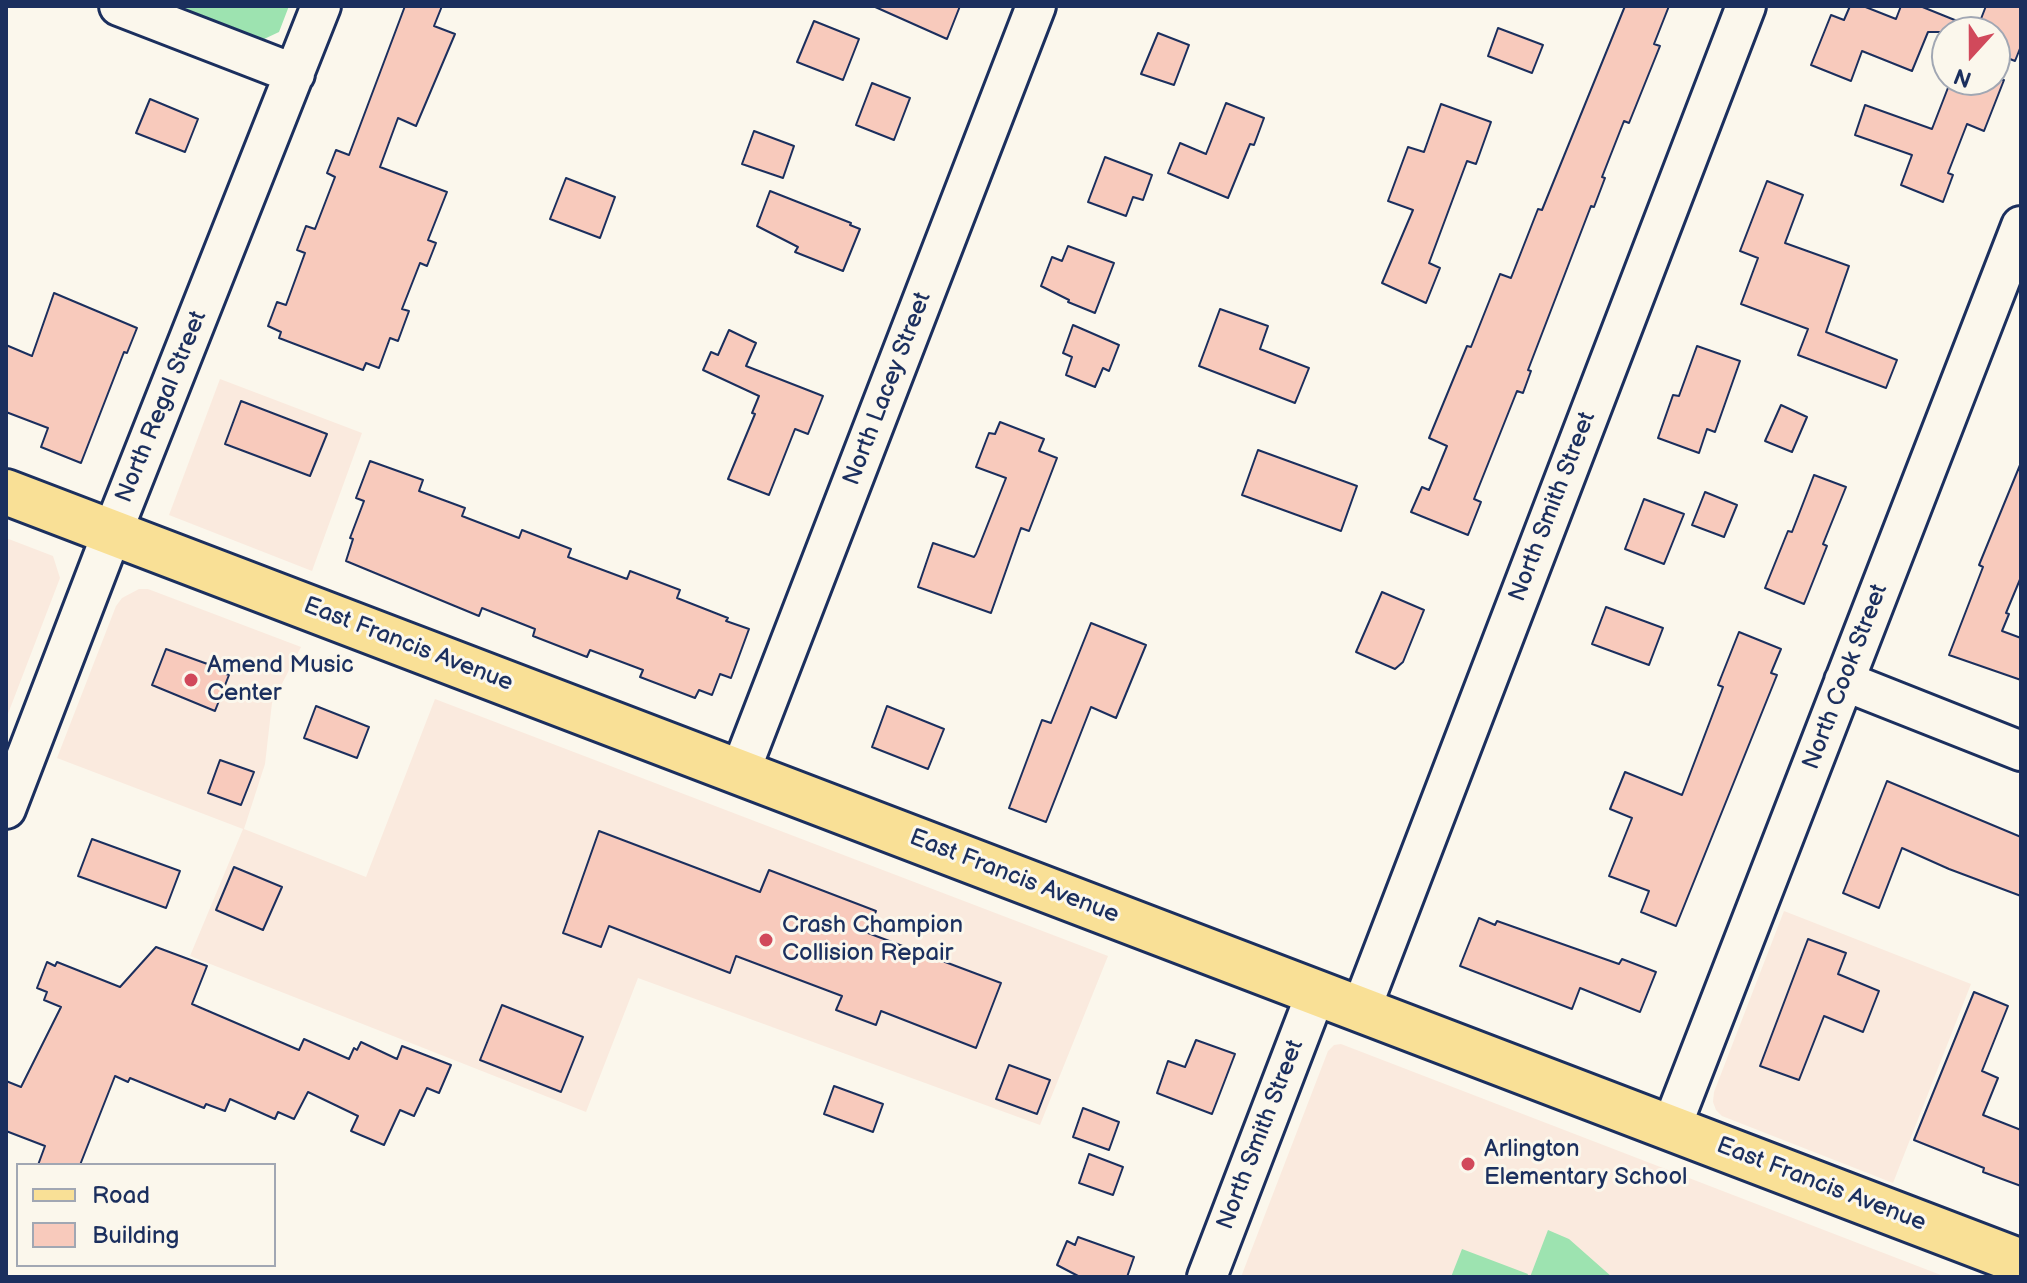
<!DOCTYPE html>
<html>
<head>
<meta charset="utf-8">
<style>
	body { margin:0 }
	#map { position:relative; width:2027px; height:1283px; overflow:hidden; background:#fbf7ec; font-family:"Balsamiq Sans",sans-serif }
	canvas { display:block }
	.frame { position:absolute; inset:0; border:8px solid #1b2f5e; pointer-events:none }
	.legend { position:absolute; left:16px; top:1163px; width:260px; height:104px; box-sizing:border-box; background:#fbf7ec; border:2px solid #a1a7b3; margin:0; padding:10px 14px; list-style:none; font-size:24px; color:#1b2f5e }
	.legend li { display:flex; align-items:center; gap:16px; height:40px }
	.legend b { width:40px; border:2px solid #a1a7b3 }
	.north { position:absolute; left:1931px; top:16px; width:80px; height:80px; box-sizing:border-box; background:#fbf7ec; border:2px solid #a1a7b3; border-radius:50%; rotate:201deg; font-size:22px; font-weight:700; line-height:32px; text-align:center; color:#1b2f5e }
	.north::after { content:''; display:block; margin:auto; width:28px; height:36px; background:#d1495b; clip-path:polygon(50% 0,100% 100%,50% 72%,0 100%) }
</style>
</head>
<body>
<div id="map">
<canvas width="2027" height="1283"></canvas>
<div class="frame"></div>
<ul class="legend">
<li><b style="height:10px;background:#f9e096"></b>Road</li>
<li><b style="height:22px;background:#f8cabc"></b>Building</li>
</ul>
<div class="north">N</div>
</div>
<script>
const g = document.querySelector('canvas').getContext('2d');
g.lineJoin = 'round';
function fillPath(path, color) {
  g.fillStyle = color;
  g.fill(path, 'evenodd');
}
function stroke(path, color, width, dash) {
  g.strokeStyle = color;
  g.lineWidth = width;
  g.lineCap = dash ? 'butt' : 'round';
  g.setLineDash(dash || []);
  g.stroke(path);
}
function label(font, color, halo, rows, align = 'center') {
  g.font = font + ' "Balsamiq Sans",sans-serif';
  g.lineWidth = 6;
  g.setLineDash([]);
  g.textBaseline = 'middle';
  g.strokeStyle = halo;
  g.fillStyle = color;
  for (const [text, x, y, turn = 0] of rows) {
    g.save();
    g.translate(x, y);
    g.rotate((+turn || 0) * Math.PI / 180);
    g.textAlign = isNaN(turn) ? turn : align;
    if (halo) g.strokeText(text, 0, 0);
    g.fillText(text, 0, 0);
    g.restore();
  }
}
const built = new Path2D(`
	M 220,379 L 362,433 L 312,571 L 169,515 Z
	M 6,538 L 53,556 L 60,578 L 6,719 Z
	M 139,589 L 148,589 L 301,647 L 272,703 L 265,764 L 244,829 L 366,877 L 435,699 L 1108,956 L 1040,1125 L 638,978 L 586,1112 L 190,956 L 243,829 L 57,758 L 116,606 L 122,598 Z
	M 1784,911 L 1971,984 L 1893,1183 L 1722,1116 L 1716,1110 L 1713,1102 L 1714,1092 Z
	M 1341,1044 L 1946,1277 L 1241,1277 L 1328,1051 L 1334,1045 Z`);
const green = new Path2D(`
	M 173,6 L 289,6 L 279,32 L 262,40 Z
	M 1548,1230 L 1569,1239 L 1612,1277 L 1530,1277 Z
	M 1462,1249 L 1528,1274 L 1527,1277 L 1451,1277 Z`);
const building = new Path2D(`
	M 405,6 L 442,6 L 434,26 L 455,34 L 416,126 L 398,118 L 380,167 L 447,192 L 428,240 L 436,243 L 427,266 L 420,263 L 402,309 L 409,311 L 398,341 L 390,338 L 379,368 L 366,363 L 363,370 L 279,338 L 281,332 L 268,326 L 277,302 L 286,305 L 305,253 L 297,250 L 306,226 L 315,229 L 335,177 L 327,173 L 336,150 L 349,155 Z
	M 873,6 L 960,6 L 947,39 Z
	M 1625,6 L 1669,6 L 1654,44 L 1660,46 L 1629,123 L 1624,121 L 1602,177 L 1605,178 L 1594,207 L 1591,206 L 1528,370 L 1531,371 L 1523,393 L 1517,391 L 1474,499 L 1481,502 L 1468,535 L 1411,512 L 1422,487 L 1429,490 L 1447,446 L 1429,438 L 1467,346 L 1471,347 L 1500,274 L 1511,278 L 1538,209 L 1542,210 Z
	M 1850,6 L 1863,6 L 1896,19 L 1901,6 L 1920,6 L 1977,29 L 1986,6 L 2021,6 L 2021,46 L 2015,61 L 1995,53 L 1995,32 L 1928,32 L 1912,71 L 1862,51 L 1851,81 L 1811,65 L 1831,15 L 1844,20 Z
	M 814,21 L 859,39 L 843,80 L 797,62 Z
	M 1498,28 L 1543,45 L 1532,73 L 1488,56 Z
	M 1158,33 L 1189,45 L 1174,85 L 1141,74 Z
	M 1951,80 L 2004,80 L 1984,131 L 1967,124 L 1948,173 L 1953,175 L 1943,202 L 1901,185 L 1912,155 L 1855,135 L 1865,105 L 1932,129 Z
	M 872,83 L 910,98 L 894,140 L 856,125 Z
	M 150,99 L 198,119 L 185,152 L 136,133 Z
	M 1226,103 L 1264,118 L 1254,145 L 1250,144 L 1228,198 L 1168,173 L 1180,143 L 1206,154 Z
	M 1441,104 L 1491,122 L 1476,164 L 1467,161 L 1429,263 L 1440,268 L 1426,303 L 1382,283 L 1413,210 L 1388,201 L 1408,147 L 1424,152 Z
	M 754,131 L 794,146 L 783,178 L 742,164 Z
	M 1105,157 L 1152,175 L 1143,200 L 1133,197 L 1126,216 L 1088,202 Z
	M 566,178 L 615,197 L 600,238 L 550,219 Z
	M 1767,181 L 1803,195 L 1785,243 L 1849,266 L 1826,332 L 1897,360 L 1886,388 L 1798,355 L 1808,329 L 1741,304 L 1758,258 L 1740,251 Z
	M 770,191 L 851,223 L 850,225 L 860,229 L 843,271 L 795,252 L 798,247 L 757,226 Z
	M 1068,246 L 1114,263 L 1095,313 L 1068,302 L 1069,300 L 1041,286 L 1052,257 L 1062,261 Z
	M 54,293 L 137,328 L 127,353 L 124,352 L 81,463 L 41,447 L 48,428 L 6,412 L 6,345 L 32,356 Z
	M 1220,309 L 1268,326 L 1260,349 L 1309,368 L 1295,403 L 1199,366 Z
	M 1073,325 L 1119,345 L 1109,371 L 1103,368 L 1095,387 L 1066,375 L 1072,357 L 1063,353 Z
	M 729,330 L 756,343 L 746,366 L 823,396 L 808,434 L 795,429 L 769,495 L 728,479 L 755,414 L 752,413 L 759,396 L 703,370 L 711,352 L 718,355 Z
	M 1697,346 L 1740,361 L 1715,432 L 1707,429 L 1699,453 L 1658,438 L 1673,395 L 1679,396 Z
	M 241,401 L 327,434 L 310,476 L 225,444 Z
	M 1781,405 L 1807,417 L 1792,452 L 1765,441 Z
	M 1000,422 L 1044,439 L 1039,451 L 1057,458 L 1029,531 L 1021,528 L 991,613 L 918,587 L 933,543 L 974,557 L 976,554 L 1006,478 L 976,467 L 989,433 L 995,434 Z
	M 1258,450 L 1357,486 L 1341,531 L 1242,495 Z
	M 370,461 L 423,480 L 419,491 L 465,508 L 462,516 L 519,538 L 522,530 L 571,549 L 568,557 L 627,579 L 630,571 L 680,590 L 677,598 L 728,618 L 726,621 L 749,629 L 731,678 L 720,674 L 712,695 L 699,690 L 695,698 L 640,677 L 643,670 L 590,650 L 587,657 L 533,636 L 535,629 L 482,608 L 479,616 L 346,561 L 353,539 L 350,538 L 364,501 L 356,498 Z
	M 2020,465 L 2021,577 L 2006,613 L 2009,614 L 2002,631 L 2021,638 L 2021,680 L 1949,655 L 1983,567 L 1979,565 Z
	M 1814,475 L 1846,487 L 1823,544 L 1827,546 L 1804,604 L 1765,588 L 1788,531 L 1792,532 Z
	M 1705,492 L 1737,505 L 1724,537 L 1692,525 Z
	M 1644,499 L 1684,514 L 1664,564 L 1625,549 Z
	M 1382,592 L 1424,610 L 1403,662 L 1395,669 L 1356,652 Z
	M 1606,607 L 1663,628 L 1649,665 L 1592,644 Z
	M 1091,623 L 1146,645 L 1116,718 L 1091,707 L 1046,822 L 1009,808 L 1042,720 L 1051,723 Z
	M 1739,632 L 1781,649 L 1771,673 L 1777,675 L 1676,926 L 1641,912 L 1649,891 L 1609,876 L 1632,818 L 1610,809 L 1625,772 L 1682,795 L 1723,687 L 1718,685 Z
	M 166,649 L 224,670 L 223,673 L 229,675 L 215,711 L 152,685 Z
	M 316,706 L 369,727 L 357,758 L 304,738 Z
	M 887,706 L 944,729 L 928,769 L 872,747 Z
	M 220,760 L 254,772 L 241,805 L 208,793 Z
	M 1887,781 L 2021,837 L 2021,896 L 1949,869 L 1902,848 L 1879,908 L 1843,893 Z
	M 599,831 L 760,892 L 769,870 L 876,911 L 868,933 L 1001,983 L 976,1048 L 881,1011 L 876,1025 L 836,1010 L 842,996 L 736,956 L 730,973 L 609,926 L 601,947 L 563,933 Z
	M 92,839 L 180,871 L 166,908 L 78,876 Z
	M 234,867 L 282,887 L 263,930 L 216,910 Z
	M 1479,918 L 1495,925 L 1497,921 L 1619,964 L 1622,959 L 1656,972 L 1640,1012 L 1580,988 L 1572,1009 L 1460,966 Z
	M 1808,939 L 1846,953 L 1838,974 L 1879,991 L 1863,1032 L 1824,1016 L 1799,1080 L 1760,1066 Z
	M 156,947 L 207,966 L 192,1004 L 299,1050 L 304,1039 L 349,1059 L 354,1048 L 357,1050 L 361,1042 L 397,1059 L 402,1046 L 451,1065 L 439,1093 L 427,1088 L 414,1116 L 400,1110 L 384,1145 L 351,1131 L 358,1116 L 308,1092 L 294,1119 L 278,1112 L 275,1119 L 230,1099 L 225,1111 L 206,1104 L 204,1108 L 130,1078 L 128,1082 L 115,1076 L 80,1165 L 38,1165 L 45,1146 L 6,1131 L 6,1081 L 21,1087 L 61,1007 L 44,1000 L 47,992 L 37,988 L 47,962 L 55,966 L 57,962 L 120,987 Z
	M 1974,992 L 2008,1006 L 1982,1071 L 1998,1078 L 1983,1115 L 2021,1130 L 2021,1186 L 1983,1172 L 1984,1168 L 1914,1140 Z
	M 502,1005 L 583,1037 L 561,1092 L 480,1060 Z
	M 1196,1040 L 1235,1054 L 1212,1114 L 1157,1093 L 1168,1061 L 1185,1067 Z
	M 1009,1065 L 1050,1080 L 1037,1114 L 996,1099 Z
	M 834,1086 L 883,1104 L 873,1132 L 824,1114 Z
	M 1083,1108 L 1119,1122 L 1109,1150 L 1073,1137 Z
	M 1089,1154 L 1123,1167 L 1113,1195 L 1079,1183 Z
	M 1078,1237 L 1134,1257 L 1127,1277 L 1080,1277 L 1057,1265 L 1067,1241 L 1075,1245 Z`);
const minor = new Path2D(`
	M 119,6 L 295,74
	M 1844,681 L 2021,751
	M 740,772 L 1036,6
	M 6,809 L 112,533 L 321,6
	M 1361,1009 L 1746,6
	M 1671,1128 L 2021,226
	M 1207,1277 L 1316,993`);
const major = new Path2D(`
	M 6,492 L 2021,1262`);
const markers = [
	[191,680,8,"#d1495b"],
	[766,940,8,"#d1495b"],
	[1468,1164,8,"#d1495b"]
];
const streetNames = [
	["North Lacey Street",888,389,-69],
	["North Regal Street",162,407,-68],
	["North Smith Street",1553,507,-69],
	["East Francis Avenue",408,645,21],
	["North Cook Street",1846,677,-69],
	["East Francis Avenue",1014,877,21],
	["North Smith Street",1261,1135,-69],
	["East Francis Avenue",1821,1185,21]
];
const poiNames = [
	["Amend Music",207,666],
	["Center",207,694],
	["Crash Champion",782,926],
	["Collision Repair",782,954],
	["Arlington",1484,1150],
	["Elementary School",1484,1178]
];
fillPath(built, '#faeade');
fillPath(green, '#9de3b0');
fillPath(building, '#f8cabc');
stroke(building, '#1b2f5e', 2);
stroke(minor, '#1b2f5e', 44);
stroke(major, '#1b2f5e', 50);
stroke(minor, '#fbf7ec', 38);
stroke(major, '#f9e096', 44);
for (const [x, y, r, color] of markers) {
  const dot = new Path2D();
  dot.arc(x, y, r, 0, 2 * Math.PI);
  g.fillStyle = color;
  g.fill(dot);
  stroke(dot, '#fbf7ec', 3);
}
label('24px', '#1b2f5e', '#fbf7ec', streetNames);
label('24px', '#1b2f5e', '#fbf7ec', poiNames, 'left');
</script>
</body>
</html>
